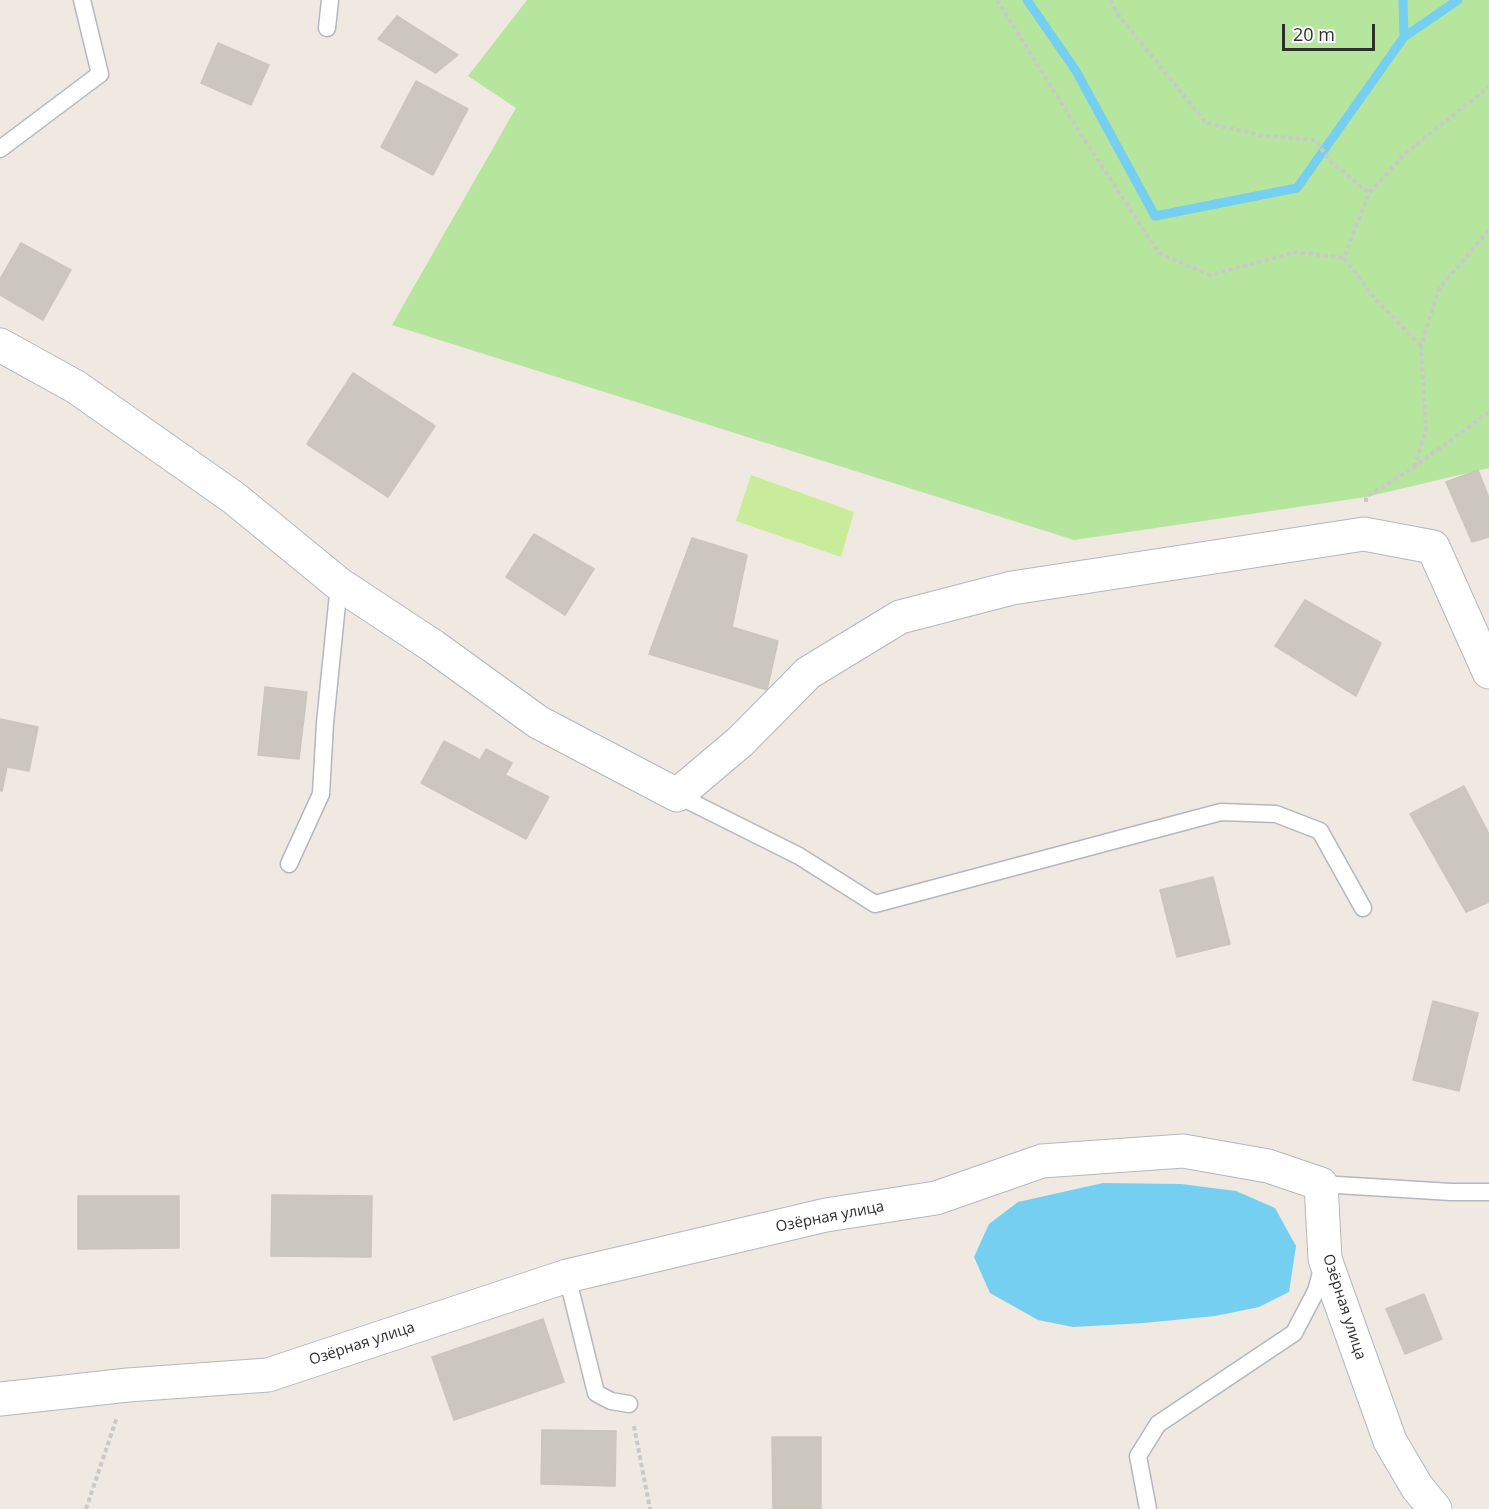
<!DOCTYPE html>
<html>
<head>
<meta charset="utf-8">
<style>
	body { margin:0 }
	#map { position:relative; width:1489px; height:1509px; overflow:hidden; background:#efe9e1; font-family:"Open Sans",sans-serif }
	canvas { display:block }
	.scale { position:absolute; left:1282px; top:24px; width:93px; height:27px; box-sizing:border-box; border:3px solid #2e2e2e; border-top:0; padding-left:8px; font-size:18px; line-height:21px; white-space:nowrap; color:#2e2e2e; -webkit-text-stroke:4px #fff; paint-order:stroke }
</style>
</head>
<body>
<div id="map">
<canvas width="1489" height="1509"></canvas>
<div class="scale">20 m</div>
</div>
<script>
const g = document.querySelector('canvas').getContext('2d');
g.lineJoin = 'round';
function fillPath(path, color) {
  g.fillStyle = color;
  g.fill(path, 'evenodd');
}
function stroke(path, color, width, dash) {
  g.strokeStyle = color;
  g.lineWidth = width;
  g.lineCap = dash ? 'butt' : 'round';
  g.setLineDash(dash || []);
  g.stroke(path);
}
function label(font, color, halo, rows, align = 'center') {
  g.font = font + ' "Open Sans",sans-serif';
  g.lineWidth = 4.5;
  g.setLineDash([]);
  g.textBaseline = 'middle';
  g.strokeStyle = halo;
  g.fillStyle = color;
  for (const [text, x, y, turn = 0] of rows) {
    g.save();
    g.translate(x, y);
    g.rotate((+turn || 0) * Math.PI / 180);
    g.textAlign = isNaN(turn) ? turn : align;
    if (halo) g.strokeText(text, 0, 0);
    g.fillText(text, 0, 0);
    g.restore();
  }
}
const green = new Path2D(`
	M 527,0 L 1489,0 L 1489,468 L 1366,497 L 1074,540 L 392,325 L 516,108 L 468,76 Z`);
const pitch = new Path2D(`
	M 751,475 L 854,512 L 841,557 L 736,521 Z`);
const water = new Path2D(`
	M 1103,1183 L 1181,1184 L 1236,1191 L 1275,1208 L 1296,1246 L 1289,1292 L 1259,1307 L 1215,1316 L 1144,1323 L 1073,1327 L 1038,1320 L 990,1293 L 974,1257 L 989,1224 L 1018,1202 Z`);
const stream = new Path2D(`
	M 1027,0 L 1076,71 L 1155,216 L 1297,188 L 1404,37 L 1458,0
	M 1403,0 L 1404,37`);
const building = new Path2D(`
	M 397,16 L 458,55 L 436,73 L 378,39 Z
	M 218,43 L 269,65 L 251,105 L 201,83 Z
	M 416,81 L 468,109 L 433,175 L 381,147 Z
	M 21,243 L 71,270 L 43,320 L 0,295 L 0,279 Z
	M 353,373 L 435,426 L 388,497 L 307,444 Z
	M 1478,470 L 1489,498 L 1489,537 L 1472,542 L 1446,482 Z
	M 534,534 L 594,569 L 565,615 L 506,577 Z
	M 692,538 L 747,555 L 732,627 L 778,641 L 767,690 L 649,654 Z
	M 1305,600 L 1381,643 L 1356,696 L 1275,646 Z
	M 265,687 L 307,692 L 299,759 L 258,755 Z
	M 0,719 L 38,727 L 29,771 L 7,767 L 2,791 L 0,791 Z
	M 444,741 L 480,760 L 486,749 L 512,763 L 505,775 L 549,797 L 526,839 L 421,783 Z
	M 1464,786 L 1489,834 L 1489,902 L 1466,912 L 1410,814 Z
	M 1213,877 L 1230,944 L 1177,957 L 1160,890 Z
	M 1433,1001 L 1478,1013 L 1459,1091 L 1413,1080 Z
	M 272,1195 L 372,1196 L 371,1257 L 271,1256 Z
	M 78,1196 L 179,1196 L 179,1248 L 78,1249 Z
	M 1424,1294 L 1442,1339 L 1405,1354 L 1386,1309 Z
	M 543,1319 L 564,1382 L 454,1420 L 432,1357 Z
	M 542,1430 L 616,1431 L 615,1486 L 541,1484 Z
	M 772,1437 L 821,1437 L 821,1509 L 773,1509 Z`);
const path = new Path2D(`
	M 997,0 L 1082,136 L 1159,253 L 1210,275 L 1296,252 L 1344,258
	M 1110,0 L 1117,13 L 1206,123 L 1265,136 L 1316,140 L 1329,160 L 1369,193
	M 1421,346 L 1377,301 L 1344,258 L 1369,193 L 1407,152 L 1489,87
	M 1414,467 L 1426,431 L 1421,346 L 1439,289 L 1489,230
	M 1366,502 L 1366,497 L 1414,467 L 1489,412
	M 634,1426 L 650,1509
	M 86,1509 L 117,1417`);
const lane = new Path2D(`
	M 327,28 L 330,0
	M 0,149 L 100,74 L 82,0
	M 677,795 L 799,856 L 875,904 L 1221,812 L 1276,814 L 1320,831 L 1363,908
	M 289,864 L 321,794 L 325,723 L 339,584
	M 1321,1184 L 1451,1192 L 1489,1192
	M 567,1276 L 596,1393 L 611,1401 L 629,1404
	M 1148,1509 L 1138,1456 L 1158,1424 L 1294,1333 L 1316,1291 L 1323,1266`);
const street = new Path2D(`
	M 0,345 L 76,387 L 234,498 L 339,584 L 433,646 L 538,722 L 677,795 L 741,741 L 808,673 L 900,617 L 1012,588 L 1364,534 L 1433,547 L 1489,672
	M 0,1399 L 128,1385 L 268,1375 L 567,1276 L 826,1215 L 936,1198 L 1042,1161 L 1183,1151 L 1268,1166 L 1321,1184 L 1325,1259 L 1390,1441 L 1417,1487 L 1435,1509`);
const streetNames = [
	["Озёрная улица",830,1217,-11],
	["Озёрная улица",1344,1307,72],
	["Озёрная улица",362,1344,-18]
];
fillPath(green, '#b6e59e');
fillPath(pitch, '#c9ec9a');
fillPath(water, '#75cff0');
stroke(stream, '#75cff0', 9);
fillPath(building, '#cbc7bf');
stroke(building, '#cbc5ba', 1.5);
stroke(lane, '#b4b7c1', 19);
stroke(street, '#b4b7c1', 35);
stroke(path, '#c9c9c9', 4, [4.5, 3]);
stroke(lane, '#fff', 16);
stroke(street, '#fff', 33);
label('15px', '#2e2e2e', '#fff', streetNames);
</script>
</body>
</html>
